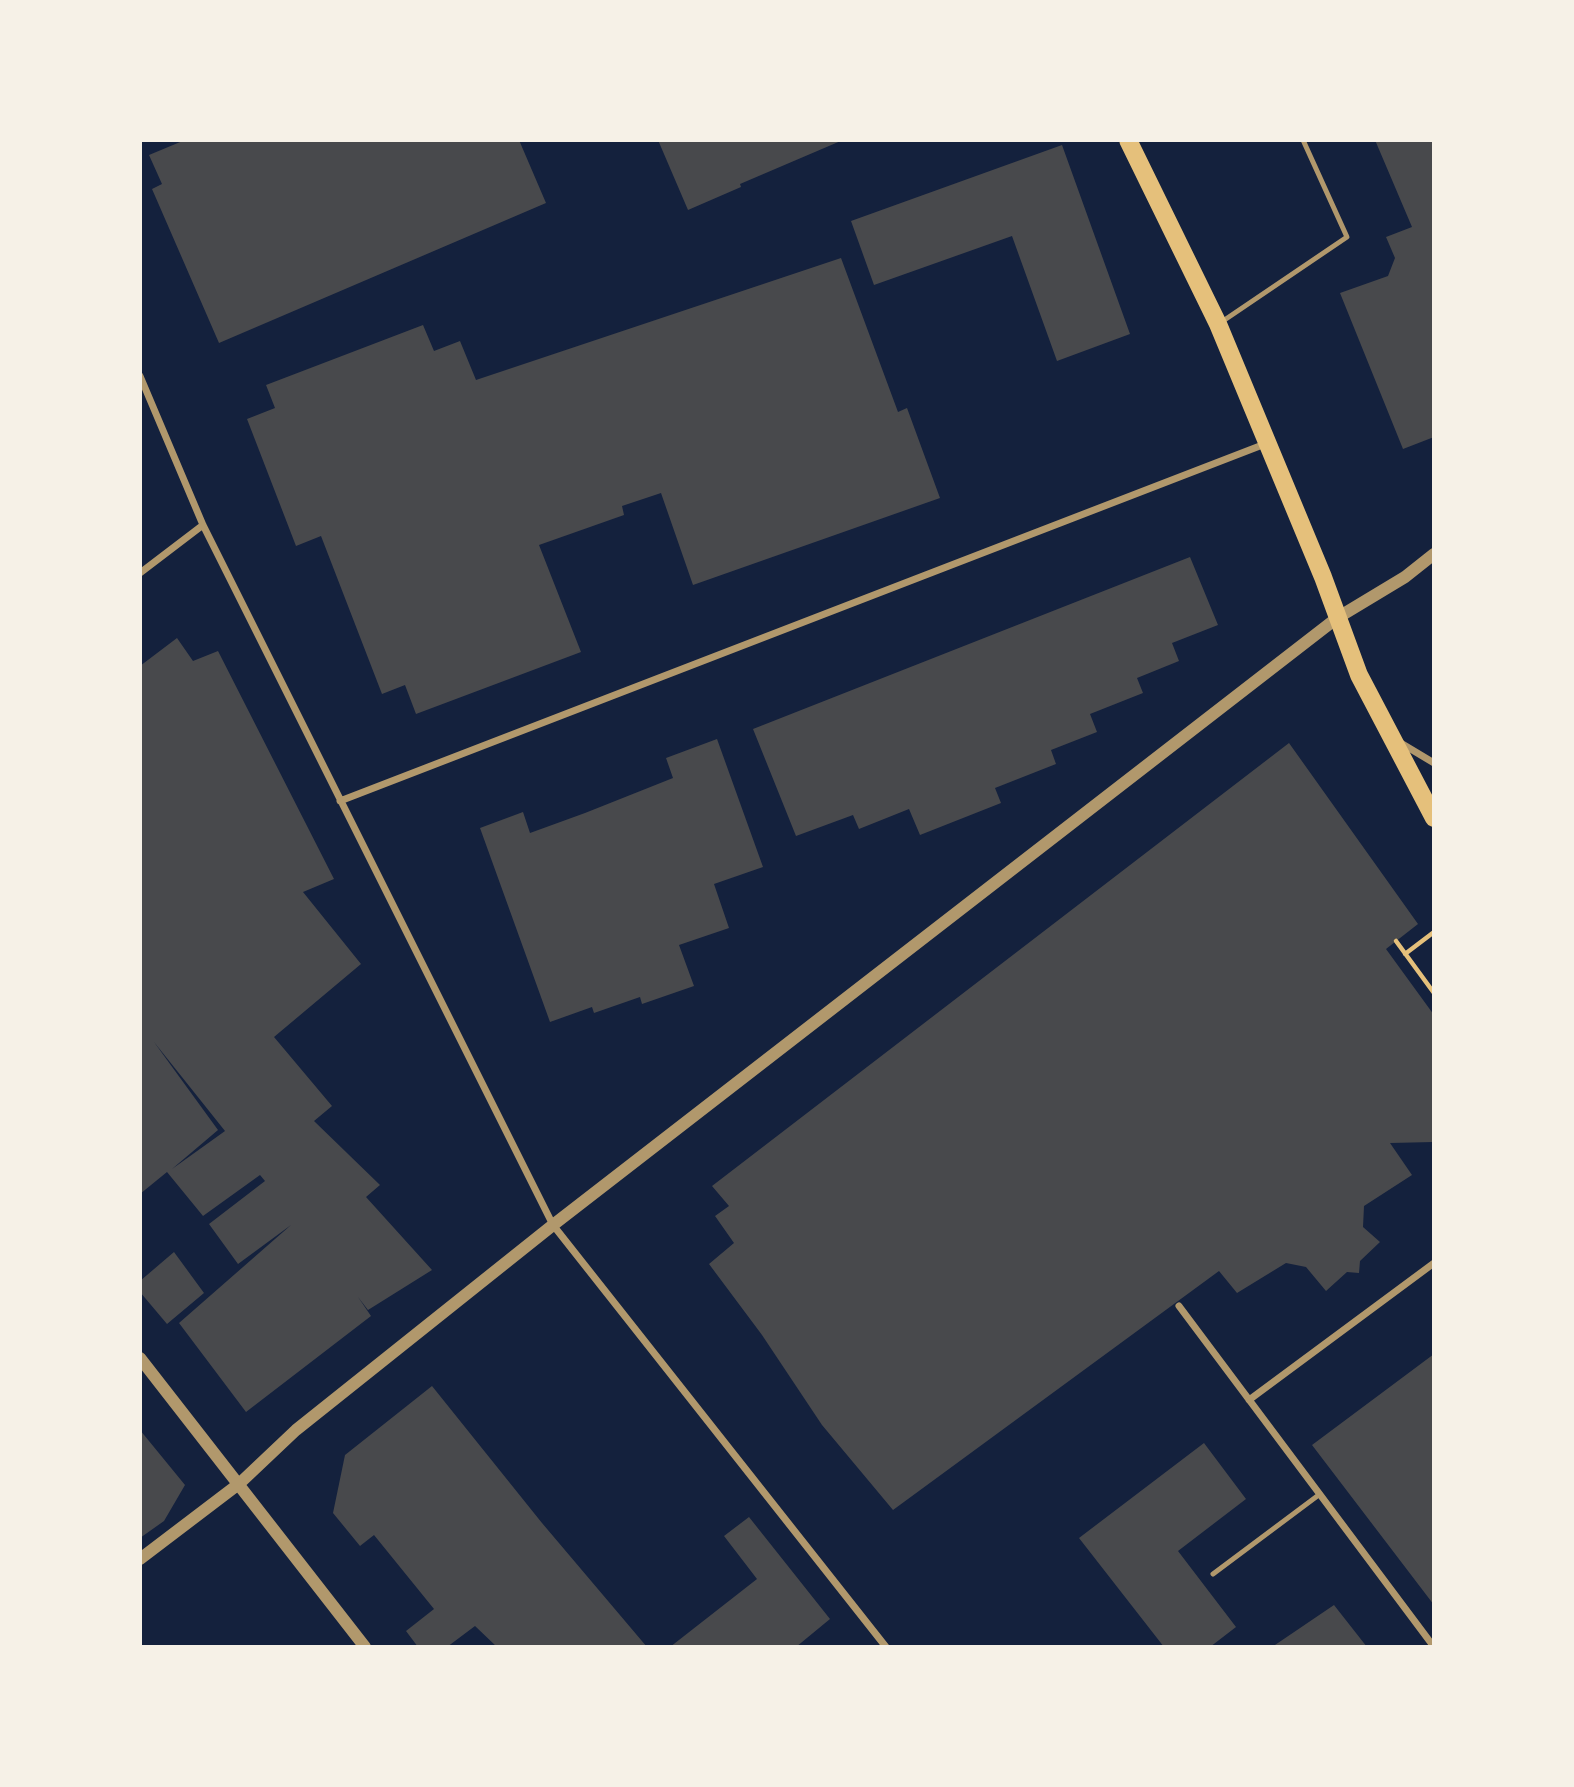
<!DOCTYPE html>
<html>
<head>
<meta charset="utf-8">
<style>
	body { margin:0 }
	#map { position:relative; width:1574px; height:1787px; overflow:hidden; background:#14213d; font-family:Poppins,sans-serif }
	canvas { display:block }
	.frame { position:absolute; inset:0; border:142px solid #f6f1e7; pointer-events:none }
</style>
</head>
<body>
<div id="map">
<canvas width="1574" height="1787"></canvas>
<div class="frame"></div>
</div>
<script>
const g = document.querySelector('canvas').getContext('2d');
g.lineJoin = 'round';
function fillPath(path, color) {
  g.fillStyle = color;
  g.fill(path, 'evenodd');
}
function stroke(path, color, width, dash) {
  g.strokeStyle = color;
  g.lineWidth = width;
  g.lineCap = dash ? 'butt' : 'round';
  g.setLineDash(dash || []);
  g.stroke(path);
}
const building = new Path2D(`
	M 185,140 L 519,140 L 546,203 L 219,343 L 152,189 L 162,184 L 149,155 Z
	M 658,140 L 843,140 L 740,184 L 741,187 L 688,210 Z
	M 1375,140 L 1434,140 L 1434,437 L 1403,449 L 1340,293 L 1388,276 L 1395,258 L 1386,237 L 1412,227 Z
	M 1062,145 L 1130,334 L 1057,361 L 1012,236 L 874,285 L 851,221 Z
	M 841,258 L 898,412 L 907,408 L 940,498 L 693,585 L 661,493 L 622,506 L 624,515 L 539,545 L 581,652 L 416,714 L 405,685 L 382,694 L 321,536 L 296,546 L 247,419 L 275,408 L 266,385 L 423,325 L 434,351 L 460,341 L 476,380 Z
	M 1190,557 L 1218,625 L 1172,643 L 1179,661 L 1137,678 L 1143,693 L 1090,714 L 1097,732 L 1051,750 L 1056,764 L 995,788 L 1001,803 L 920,835 L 909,809 L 859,829 L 853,815 L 796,836 L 753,729 Z
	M 177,638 L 193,661 L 218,651 L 334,879 L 303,892 L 361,964 L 274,1037 L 332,1106 L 314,1121 L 380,1185 L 366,1197 L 432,1270 L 368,1310 L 358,1297 L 371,1316 L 246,1412 L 179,1323 L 291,1225 L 238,1264 L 209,1224 L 265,1181 L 260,1175 L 203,1216 L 167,1172 L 140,1194 L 140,666 ZM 154,1042 L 225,1131 L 172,1169 L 218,1130 Z
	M 717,739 L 763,867 L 714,884 L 729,928 L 679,945 L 694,986 L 642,1004 L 640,997 L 594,1013 L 592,1007 L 550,1022 L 480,828 L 523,812 L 530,833 L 585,813 L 673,778 L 666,758 Z
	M 1289,743 L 1418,924 L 1386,949 L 1434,1015 L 1434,1142 L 1390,1143 L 1412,1175 L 1364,1206 L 1363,1227 L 1380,1242 L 1360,1261 L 1359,1273 L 1347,1272 L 1326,1291 L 1306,1267 L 1286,1263 L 1237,1293 L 1219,1271 L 893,1510 L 822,1425 L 762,1335 L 709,1264 L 734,1243 L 715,1216 L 729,1206 L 712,1186 Z
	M 174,1252 L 204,1293 L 167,1324 L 140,1292 L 140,1281 Z
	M 1434,1354 L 1434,1605 L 1312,1445 Z
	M 432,1386 L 542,1523 L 647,1647 L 497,1647 L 475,1626 L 447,1647 L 418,1647 L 406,1631 L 434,1609 L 374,1535 L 360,1546 L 333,1513 L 345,1455 Z
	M 140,1430 L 185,1485 L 164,1521 L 140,1538 Z
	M 1204,1443 L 1246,1499 L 1178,1551 L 1236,1627 L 1210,1647 L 1164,1647 L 1079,1538 Z
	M 749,1517 L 830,1619 L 796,1647 L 670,1647 L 757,1579 L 724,1536 Z
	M 1334,1605 L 1367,1647 L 1272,1647 Z`);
const path = new Path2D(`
	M 1396,941 L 1434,993
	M 1405,954 L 1434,932`);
const service = new Path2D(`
	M 1220,323 L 1347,237 L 1303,140
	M 1213,1574 L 1320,1494`);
const minor = new Path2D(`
	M 140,376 L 203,525 L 553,1225 L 886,1647
	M 140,573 L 203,525
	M 1399,742 L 1434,763
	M 340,801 L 1265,444
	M 1179,1306 L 1434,1647
	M 1249,1400 L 1434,1263`);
const tertiary = new Path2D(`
	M 140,1358 L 365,1647
	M 140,1559 L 240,1483 L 296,1430 L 553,1225 L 1337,618 L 1405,577 L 1434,554`);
const primary = new Path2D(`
	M 1128,140 L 1218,324 L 1323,577 L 1359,675 L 1434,818`);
fillPath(building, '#48494c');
stroke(path, '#e5c07b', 4.5);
stroke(service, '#b1986c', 5);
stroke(minor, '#b1986c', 7);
stroke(tertiary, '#b1986c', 12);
stroke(primary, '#e5c07b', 18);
</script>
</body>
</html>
